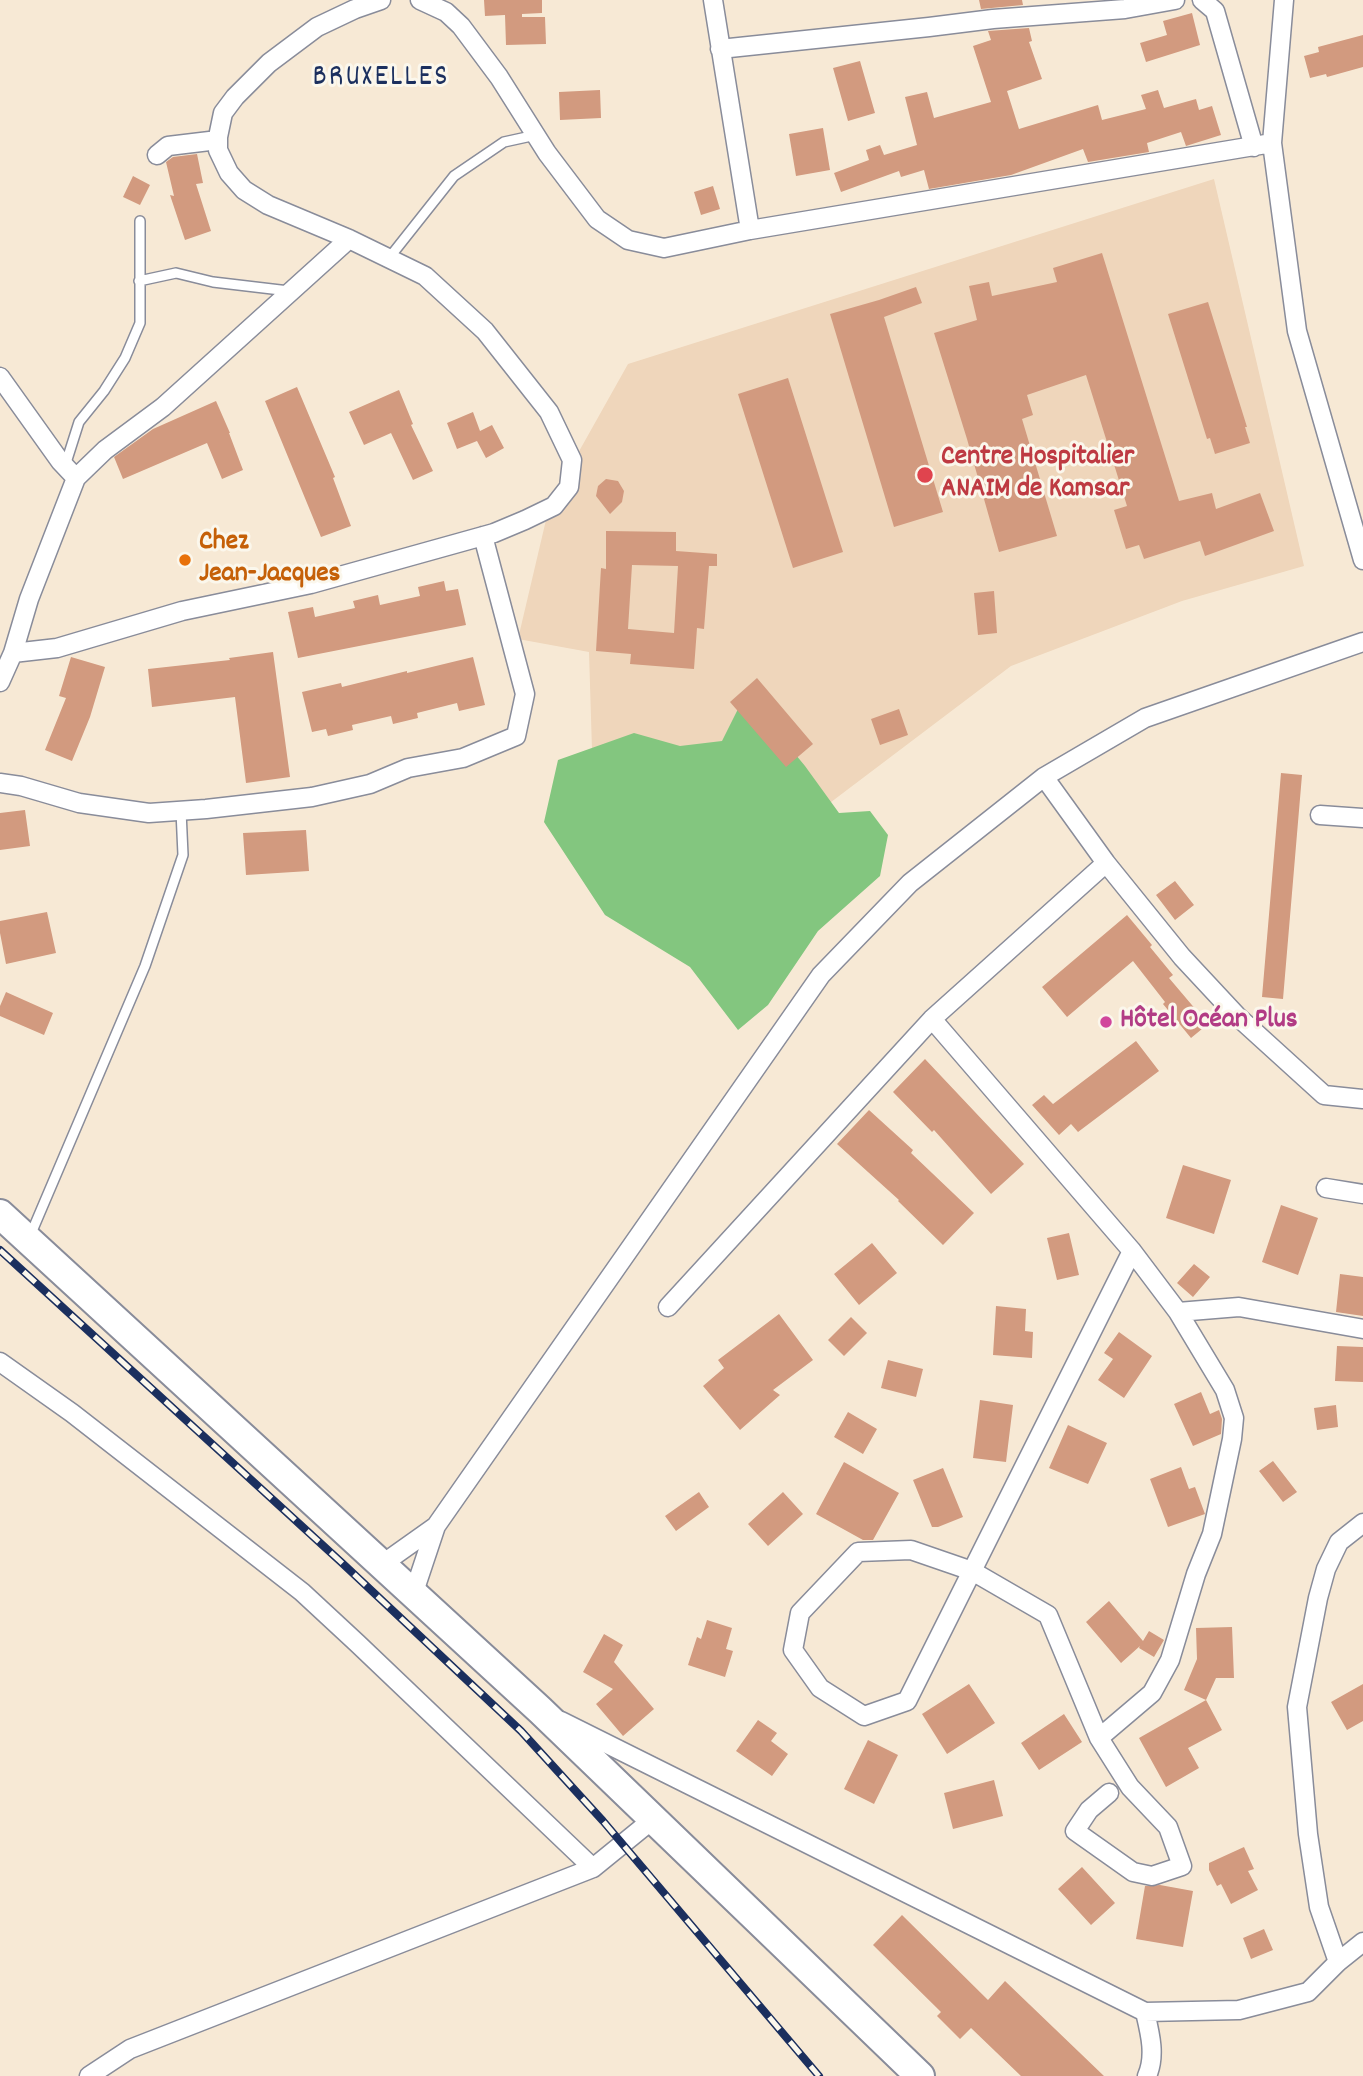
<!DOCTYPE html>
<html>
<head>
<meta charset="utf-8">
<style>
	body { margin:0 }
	canvas { display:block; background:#f7e9d5 }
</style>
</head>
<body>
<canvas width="1363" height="2076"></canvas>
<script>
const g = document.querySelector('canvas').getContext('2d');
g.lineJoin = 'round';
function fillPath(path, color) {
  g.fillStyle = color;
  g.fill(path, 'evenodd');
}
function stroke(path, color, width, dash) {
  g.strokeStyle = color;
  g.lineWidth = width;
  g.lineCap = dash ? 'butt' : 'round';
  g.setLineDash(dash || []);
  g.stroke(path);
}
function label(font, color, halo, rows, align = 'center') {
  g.font = font + ' Dekko,sans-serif';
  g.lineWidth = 6;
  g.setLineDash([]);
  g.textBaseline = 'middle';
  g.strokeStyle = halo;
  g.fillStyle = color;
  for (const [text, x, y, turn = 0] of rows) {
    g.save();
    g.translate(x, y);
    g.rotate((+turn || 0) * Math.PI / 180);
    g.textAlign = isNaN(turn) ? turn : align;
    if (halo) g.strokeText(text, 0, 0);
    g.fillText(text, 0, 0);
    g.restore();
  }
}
const built = new Path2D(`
	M 1214,179 L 1304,566 L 1182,601 L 1011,666 L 802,824 L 593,783 L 589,652 L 518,639 L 550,503 L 628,364 Z`);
const green = new Path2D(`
	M 738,709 L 758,709 L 805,766 L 839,813 L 870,811 L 888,835 L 880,876 L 818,931 L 768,1005 L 738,1030 L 690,967 L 605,915 L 544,822 L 558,760 L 634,733 L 680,746 L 722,741 Z`);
const building = new Path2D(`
	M 484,0 L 542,0 L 542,13 L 522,14 L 522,17 L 545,17 L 546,44 L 506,45 L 505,15 L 485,16 Z
	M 979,0 L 1022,0 L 1023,5 L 981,9 Z
	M 1192,13 L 1200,45 L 1146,62 L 1140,43 L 1167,35 L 1163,21 Z
	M 1029,28 L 1032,41 L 1029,42 L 1042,79 L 1007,91 L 1019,129 L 1098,105 L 1102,120 L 1146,109 L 1141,95 L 1158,90 L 1164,108 L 1196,99 L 1199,110 L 1212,106 L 1221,135 L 1186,146 L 1181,132 L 1147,143 L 1149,152 L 1088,162 L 1083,149 L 1011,175 L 929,189 L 924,170 L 901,177 L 899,171 L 841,192 L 834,173 L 869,160 L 866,150 L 880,145 L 884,155 L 917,145 L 905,97 L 927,92 L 934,118 L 991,102 L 973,46 L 991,40 L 988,31 Z
	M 1363,35 L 1363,67 L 1327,77 L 1326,74 L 1310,78 L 1304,56 L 1319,52 L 1318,47 Z
	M 860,61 L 875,113 L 848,121 L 833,68 Z
	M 600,90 L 601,118 L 560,120 L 559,92 Z
	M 823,128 L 830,170 L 796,176 L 789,134 Z
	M 197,154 L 203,183 L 196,184 L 211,231 L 185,240 L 170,195 L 174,196 L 166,162 L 173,157 Z
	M 133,176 L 150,185 L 140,205 L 123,197 Z
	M 713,186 L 720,209 L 701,215 L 694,192 Z
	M 1102,253 L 1179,501 L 1212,493 L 1216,509 L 1260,493 L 1274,531 L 1205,556 L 1200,541 L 1144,559 L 1139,545 L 1126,549 L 1114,510 L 1127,506 L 1086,375 L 1027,395 L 1033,415 L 1022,419 L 1057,536 L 999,552 L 967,439 L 934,333 L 977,320 L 969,286 L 989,282 L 992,296 L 1057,282 L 1053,268 Z
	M 916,287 L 922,303 L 884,317 L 943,512 L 894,527 L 830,314 L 879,300 Z
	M 1208,302 L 1247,427 L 1245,427 L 1250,443 L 1215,454 L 1210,438 L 1207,439 L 1168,314 Z
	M 788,378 L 843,552 L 793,568 L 738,394 Z
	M 297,387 L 335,477 L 333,478 L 351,526 L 321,537 L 265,401 Z
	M 399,390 L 413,424 L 411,425 L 433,471 L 413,480 L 391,433 L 364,445 L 349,412 Z
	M 216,401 L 230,433 L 229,433 L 243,470 L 222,479 L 207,443 L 123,479 L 114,457 L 153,429 Z
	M 473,412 L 480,431 L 492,425 L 504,448 L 486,458 L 477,441 L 457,449 L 447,423 Z
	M 606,479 L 618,481 L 624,491 L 622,502 L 610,514 L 596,496 L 598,486 Z
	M 606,531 L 676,532 L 676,551 L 717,554 L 717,566 L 709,566 L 704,629 L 697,628 L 694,669 L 630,664 L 631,654 L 596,651 L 601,568 L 606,569 ZM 632,565 L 678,566 L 674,633 L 628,629 Z
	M 444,581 L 446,591 L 458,589 L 466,625 L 298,658 L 288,612 L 313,607 L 315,617 L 355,608 L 353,601 L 378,595 L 380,605 L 420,596 L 418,587 Z
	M 994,591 L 997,633 L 978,635 L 974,593 Z
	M 273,652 L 290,777 L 246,783 L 235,697 L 152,707 L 148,669 L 230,660 L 229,658 Z
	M 71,657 L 105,667 L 90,717 L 72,761 L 45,750 L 66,698 L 59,696 Z
	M 473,657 L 485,705 L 459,711 L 457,703 L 417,713 L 418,718 L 393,724 L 391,716 L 352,725 L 353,730 L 328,736 L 326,729 L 312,732 L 302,692 L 341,683 L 342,687 L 407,671 L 407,673 Z
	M 757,678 L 813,744 L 786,767 L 730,702 Z
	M 899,709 L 908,735 L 880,745 L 871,719 Z
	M 1281,773 L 1302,775 L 1283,999 L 1262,997 Z
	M 25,810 L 30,846 L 0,850 L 0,813 Z
	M 306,830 L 309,871 L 246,875 L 243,833 Z
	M 1175,881 L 1194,905 L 1175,920 L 1156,895 Z
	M 47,912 L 56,953 L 6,964 L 0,933 L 0,921 Z
	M 1127,915 L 1152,945 L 1150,947 L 1173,975 L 1169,978 L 1208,1024 L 1191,1038 L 1163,1004 L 1165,1002 L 1133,961 L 1067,1017 L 1042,987 Z
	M 6,992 L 53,1013 L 44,1035 L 0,1016 L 0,1006 Z
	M 1136,1041 L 1159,1071 L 1078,1132 L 1071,1124 L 1059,1135 L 1032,1105 L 1044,1095 L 1053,1104 Z
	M 925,1059 L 1024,1164 L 991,1194 L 934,1130 L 932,1132 L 893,1092 Z
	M 869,1110 L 913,1150 L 911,1153 L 974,1213 L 943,1245 L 898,1201 L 899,1200 L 837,1144 Z
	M 1183,1165 L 1231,1180 L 1214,1234 L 1166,1218 Z
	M 1281,1205 L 1318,1218 L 1298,1275 L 1262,1262 Z
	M 1069,1233 L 1079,1275 L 1057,1280 L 1047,1238 Z
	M 872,1243 L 897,1273 L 859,1305 L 834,1274 Z
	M 1194,1264 L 1210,1277 L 1193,1297 L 1177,1283 Z
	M 1340,1274 L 1363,1277 L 1363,1316 L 1336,1312 Z
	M 996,1306 L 1026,1309 L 1025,1331 L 1033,1332 L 1032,1358 L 993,1355 Z
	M 779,1314 L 813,1360 L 773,1390 L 780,1395 L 740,1430 L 703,1386 L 724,1368 L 718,1360 Z
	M 851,1317 L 867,1333 L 844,1356 L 828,1340 Z
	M 1119,1332 L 1152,1356 L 1124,1398 L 1098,1380 L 1113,1359 L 1104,1353 Z
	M 1337,1346 L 1363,1347 L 1363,1382 L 1335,1381 Z
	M 888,1360 L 923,1369 L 916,1397 L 881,1388 Z
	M 1201,1392 L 1210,1414 L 1219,1410 L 1222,1419 L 1221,1434 L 1193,1446 L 1174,1404 Z
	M 980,1400 L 1013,1405 L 1006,1462 L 973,1458 Z
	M 1336,1405 L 1338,1427 L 1317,1430 L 1314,1408 Z
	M 848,1412 L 877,1429 L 863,1454 L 834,1437 Z
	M 1068,1425 L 1107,1443 L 1088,1484 L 1049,1468 Z
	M 1273,1461 L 1297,1492 L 1283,1502 L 1259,1471 Z
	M 844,1462 L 899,1493 L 873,1540 L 863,1540 L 816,1514 Z
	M 1181,1467 L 1189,1489 L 1195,1487 L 1205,1514 L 1168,1527 L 1150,1479 Z
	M 943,1468 L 963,1517 L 938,1527 L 932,1527 L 913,1480 Z
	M 699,1492 L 709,1507 L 676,1531 L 665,1516 Z
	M 783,1492 L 803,1514 L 768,1546 L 748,1524 Z
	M 1109,1601 L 1143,1641 L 1149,1631 L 1164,1640 L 1154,1657 L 1139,1648 L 1140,1646 L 1121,1663 L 1086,1622 Z
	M 707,1620 L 732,1628 L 726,1649 L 733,1651 L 725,1677 L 688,1665 L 697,1637 L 701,1639 Z
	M 1232,1627 L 1234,1678 L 1216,1678 L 1206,1700 L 1184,1690 L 1197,1659 L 1196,1628 Z
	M 604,1634 L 623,1645 L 614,1662 L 654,1709 L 623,1736 L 596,1704 L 613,1689 L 583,1672 Z
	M 969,1684 L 995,1723 L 947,1754 L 922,1714 Z
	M 1363,1684 L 1363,1721 L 1347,1730 L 1331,1702 Z
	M 1206,1700 L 1222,1730 L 1188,1748 L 1199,1768 L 1166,1787 L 1139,1738 Z
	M 1064,1714 L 1082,1742 L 1039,1770 L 1021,1743 Z
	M 758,1720 L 777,1733 L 771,1741 L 788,1754 L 772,1776 L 736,1751 Z
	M 868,1740 L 898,1755 L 874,1804 L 844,1789 Z
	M 994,1780 L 1003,1816 L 953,1829 L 944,1793 Z
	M 1244,1847 L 1254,1869 L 1248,1871 L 1258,1890 L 1231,1904 L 1221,1884 L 1217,1886 L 1209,1870 L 1209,1863 Z
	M 1082,1867 L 1115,1903 L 1091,1925 L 1058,1889 Z
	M 1160,1885 L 1193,1891 L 1183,1947 L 1136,1939 L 1145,1886 Z
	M 902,1915 L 988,2000 L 1005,1981 L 1104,2076 L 1021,2076 L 971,2028 L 960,2039 L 937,2016 L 941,2012 L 873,1945 Z
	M 1264,1929 L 1273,1950 L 1251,1959 L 1243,1938 Z`);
const lane = new Path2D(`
	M 389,258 L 454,176 L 504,142 L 536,135
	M 139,281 L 176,273 L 213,282 L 289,291
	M 65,466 L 79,422 L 104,391 L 125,358 L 140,323 L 140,221
	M 30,1236 L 145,966 L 183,855 L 181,811`);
const street = new Path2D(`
	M 420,0 L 446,12 L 461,26 L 499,77 L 547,153 L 597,219 L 628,240 L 664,248 L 750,230 L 1272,143
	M 713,0 L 750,230
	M 1202,0 L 1215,11 L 1254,147
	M 1284,0 L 1272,143 L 1297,331 L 1363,560
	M 720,49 L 929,27 L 993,19 L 1125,9 L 1175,0
	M 157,155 L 168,146 L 218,140
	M 0,377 L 60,461 L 76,478
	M 13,653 L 57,648 L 182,611 L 311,584 L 494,533 L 525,520 L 554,506 L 569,487 L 572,460 L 549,412 L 485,331 L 425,276 L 349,239 L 268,205 L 244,190 L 229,173 L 218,150 L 218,137 L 223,113 L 235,97 L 269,63 L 317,27 L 355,9 L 381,0
	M 0,682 L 13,653 L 29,599 L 76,478 L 105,450 L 163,407 L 349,239
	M 1044,777 L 1106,863 L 1182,957 L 1237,1016 L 1324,1095 L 1363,1099
	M 0,783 L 21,786 L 79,803 L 149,813 L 206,809 L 312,797 L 370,784 L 408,768 L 463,758 L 516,736 L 525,694 L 483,536
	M 1320,815 L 1363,818
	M 932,1019 L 1132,1251 L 1178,1312 L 1225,1390 L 1234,1418 L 1232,1439 L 1212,1534 L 1196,1574 L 1170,1660 L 1152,1693 L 1099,1738
	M 1326,1188 L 1363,1194
	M 668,1307 L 932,1019 L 1106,863
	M 1178,1312 L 1239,1307 L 1363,1329
	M 0,1362 L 72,1413 L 302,1592 L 357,1643 L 593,1868
	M 381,1565 L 436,1526
	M 413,1595 L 436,1526 L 821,975 L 910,883 L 1044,777 L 1145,718 L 1363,642
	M 561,1721 L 1145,2012 L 1239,2010 L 1308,1992 L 1338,1962 L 1363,1942
	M 1109,1793 L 1089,1810 L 1075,1831 L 1133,1872 L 1152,1876 L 1182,1866 L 1168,1827 L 1130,1787 L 1099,1738 L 1048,1615 L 972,1571 L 911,1550 L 858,1552 L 800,1613 L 793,1650 L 820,1688 L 864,1716 L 907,1701 L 1132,1251
	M 1338,1962 L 1319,1907 L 1308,1834 L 1297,1707 L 1318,1598 L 1326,1569 L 1339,1542 L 1363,1523
	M 1145,2012 C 1150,2033 1156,2056 1147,2076
	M 89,2076 L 130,2049 L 593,1868 L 652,1820`);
const primary = new Path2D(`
	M 0,1214 L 540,1710 L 920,2076`);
const rail = new Path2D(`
	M 0,1250 L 341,1562 L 521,1731 L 603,1821 L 819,2076`);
const markers = [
	[925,475,9,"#e0444e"],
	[185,560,7,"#e8710a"],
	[1106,1022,7,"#d1479c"]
];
const healthNames = [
	["Centre Hospitalier",941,459],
	["ANAIM de Kamsar",941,491]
];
const foodNames = [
	["Chez",199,544],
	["Jean-Jacques",199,576]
];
const hotelNames = [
	["Hôtel Océan Plus",1120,1022]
];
const neighbourhoodNames = [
	["BRUXELLES",381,80]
];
fillPath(built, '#efd6bb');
fillPath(green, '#83c67f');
fillPath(building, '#d29a7f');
stroke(lane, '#898c9a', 12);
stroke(street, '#898c9a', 21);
stroke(primary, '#898c9a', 32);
stroke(lane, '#fff', 9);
stroke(street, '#fff', 18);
stroke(primary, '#fff', 28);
stroke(rail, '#1b2f5e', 8);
stroke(rail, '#fbf7ec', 5, [16]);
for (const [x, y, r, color] of markers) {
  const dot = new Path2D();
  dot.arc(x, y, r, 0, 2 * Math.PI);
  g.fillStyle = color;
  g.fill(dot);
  stroke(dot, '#fbf7ec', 2.5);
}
label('bold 28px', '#be3a42', '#fbf7ec', healthNames, 'left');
label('bold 28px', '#c56008', '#fbf7ec', foodNames, 'left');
label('bold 28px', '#b23c85', '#fbf7ec', hotelNames, 'left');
g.letterSpacing = '2px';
label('30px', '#1b2f5e', '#fbf7ec', neighbourhoodNames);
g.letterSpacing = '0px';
</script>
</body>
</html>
